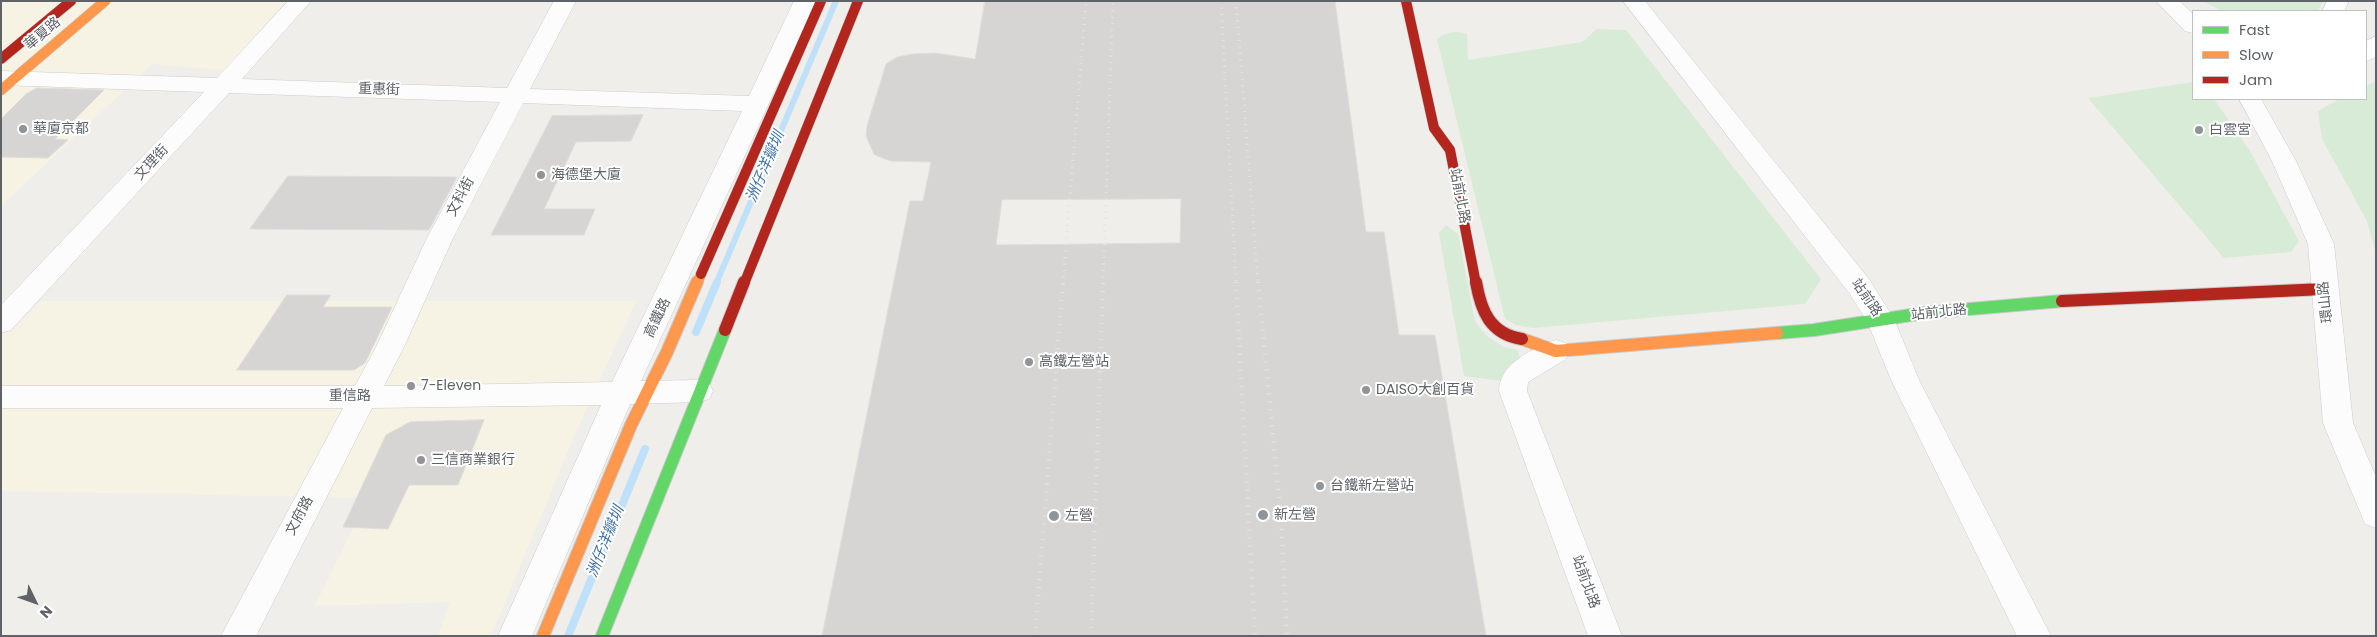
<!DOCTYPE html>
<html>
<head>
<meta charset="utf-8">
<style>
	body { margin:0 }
	#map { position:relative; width:2377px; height:637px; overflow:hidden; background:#efeeea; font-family:Poppins,sans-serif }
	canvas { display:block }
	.frame { position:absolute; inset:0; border:2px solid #5f6368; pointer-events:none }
	.legend { position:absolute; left:2192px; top:10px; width:175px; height:90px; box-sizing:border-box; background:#fff; border:1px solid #bfc1c3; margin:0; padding:6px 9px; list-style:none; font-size:15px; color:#5f6368 }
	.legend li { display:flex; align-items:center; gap:10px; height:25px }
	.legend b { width:25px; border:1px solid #bfc1c3 }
	.north { position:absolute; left:10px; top:577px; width:50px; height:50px; -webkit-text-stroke:4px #fff; paint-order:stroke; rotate:132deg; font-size:14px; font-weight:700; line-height:20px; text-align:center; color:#5f6368 }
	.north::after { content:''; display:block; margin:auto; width:18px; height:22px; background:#5f6368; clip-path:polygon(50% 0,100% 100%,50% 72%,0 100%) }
</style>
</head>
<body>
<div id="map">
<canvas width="2377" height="637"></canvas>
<div class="frame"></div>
<ul class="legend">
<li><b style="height:6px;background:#63d668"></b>Fast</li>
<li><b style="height:6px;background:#ff974d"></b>Slow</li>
<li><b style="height:6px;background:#b3261e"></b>Jam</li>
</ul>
<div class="north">N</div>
</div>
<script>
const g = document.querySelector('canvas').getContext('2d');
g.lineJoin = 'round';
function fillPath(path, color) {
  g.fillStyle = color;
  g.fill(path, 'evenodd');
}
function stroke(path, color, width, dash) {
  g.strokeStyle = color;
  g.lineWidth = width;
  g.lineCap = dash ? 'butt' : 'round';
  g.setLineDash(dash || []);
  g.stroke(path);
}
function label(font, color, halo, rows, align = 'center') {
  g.font = font + ' Poppins,"Noto Sans TC",sans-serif';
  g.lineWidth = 4;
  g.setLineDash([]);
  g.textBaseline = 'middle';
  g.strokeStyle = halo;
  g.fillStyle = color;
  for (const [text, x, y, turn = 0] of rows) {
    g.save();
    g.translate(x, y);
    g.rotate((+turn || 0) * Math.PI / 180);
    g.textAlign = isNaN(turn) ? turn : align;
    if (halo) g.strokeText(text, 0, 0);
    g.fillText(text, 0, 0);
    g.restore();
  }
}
const commercial = new Path2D(`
	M 1,1 L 291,1 L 228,71 L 152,64 L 1,206 Z
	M 41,301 L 636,301 L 578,427 L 491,636 L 438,636 L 450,602 L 315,606 L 368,498 L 1,491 L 1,332 L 11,332 Z`);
const green = new Path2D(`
	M 2203,1 L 2323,1 L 2318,11 L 2222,11 Z
	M 1597,29 L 1626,30 L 1821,279 L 1805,304 L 1533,328 L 1516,325 L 1505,319 L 1437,39 C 1447,32 1455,30 1467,34 L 1468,60 L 1582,42 Z
	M 2376,81 L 2376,254 L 2367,221 L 2322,139 L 2318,111 L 2339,99 L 2366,99 L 2366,86 Z
	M 2193,82 L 2193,99 L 2214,99 L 2250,151 L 2299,241 L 2291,252 L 2224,258 L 2088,98 Z
	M 1446,225 L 1458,234 L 1475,322 L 1488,337 L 1504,347 L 1517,350 L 1520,359 C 1510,365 1503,369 1502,381 L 1464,376 L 1439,233 Z`);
const streamFar1 = new Path2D(`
	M 716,284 L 836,1`);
const stream = new Path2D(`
	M 696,332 L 717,282
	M 568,636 L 645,449`);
const building = new Path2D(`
	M 985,1 L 1335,1 L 1366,232 L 1384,232 L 1399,335 L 1435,335 L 1486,636 L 822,636 L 910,201 L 923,201 L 931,162 L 891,161 L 882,158 L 874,154 L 869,143 L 866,136 L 867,126 L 886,64 L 897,57 L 913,54 L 935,53 L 975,59 ZM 1181,199 L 1180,243 L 996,245 L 1002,200 Z
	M 37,88 L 104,90 L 55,139 L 68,140 L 48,158 L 1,157 L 1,119 L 26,94 Z
	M 643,115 L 631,141 L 576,142 L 544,209 L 595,209 L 584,235 L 491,235 L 552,116 Z
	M 288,176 L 457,177 L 429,230 L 250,229 Z
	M 287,295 L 331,295 L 323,307 L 392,307 L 365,363 L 354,370 L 237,370 Z
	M 484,420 L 458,485 L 409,485 L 388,529 L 343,527 L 386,435 L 410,422 Z`);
const street = new Path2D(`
	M 288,1 L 311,1 L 242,79 L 507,88 L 554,1 L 576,1 L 530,89 L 749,96 L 794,1 L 816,1 L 641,381 L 699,380 L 709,383 L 713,391 L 709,399 L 699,402 L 630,404 L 532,636 L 498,636 L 601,405 L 372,408 L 256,636 L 221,636 L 343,408 L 1,408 L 1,386 L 355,386 L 376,347 L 427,238 L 500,102 L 229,93 L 11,330 L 1,333 L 1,305 L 204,92 L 1,85 L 1,71 L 217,78 ZM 523,103 L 742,111 L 612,382 L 384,386 L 404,347 L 453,238 Z
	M 1623,1 L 1645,1 L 1869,279 L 1894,319 L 1920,382 L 2051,636 L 2017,636 L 1892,382 L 1867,321 L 1849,293 Z
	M 2156,1 L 2180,1 L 2193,14 L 2193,33 L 2185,31 Z
	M 2327,1 L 2349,1 L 2344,11 L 2322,11 Z
	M 2376,36 L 2376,57 L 2366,61 L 2366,41 Z
	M 2239,99 L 2261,99 L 2296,161 L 2334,244 L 2353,423 L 2376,477 L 2376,528 L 2365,524 L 2323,423 L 2308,244 L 2272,161 Z
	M 1556,340 L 1566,343 L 1570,351 L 1566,359 L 1528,382 L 1527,391 L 1622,636 L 1588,636 L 1499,391 C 1499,364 1533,348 1556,340 Z`);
const fast = new Path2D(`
	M 1777,333 L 1814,330 L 1924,313 L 2062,301
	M 602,636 L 725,330`);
const slowFar1 = new Path2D(`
	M 1,90 L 105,1
	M 697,284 L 701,274`);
const slow = new Path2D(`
	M 1522,339 L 1556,351 L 1777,333
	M 543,636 L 631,425 L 667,352 L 697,282`);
const jamFar1 = new Path2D(`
	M 1406,1 L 1434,128 L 1450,150 L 1476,284
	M 1,59 L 71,1
	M 701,274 L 821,1
	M 744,284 L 858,1`);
const jam = new Path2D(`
	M 1476,282 C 1481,311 1490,334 1522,339
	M 2062,301 L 2324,289
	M 725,330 L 744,282`);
const railFar1 = new Path2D(`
	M 1221,1 L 1236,284
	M 1236,1 L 1258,284
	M 1063,284 L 1086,1
	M 1103,284 L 1113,1`);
const rail = new Path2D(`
	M 1236,282 L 1255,636
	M 1258,282 L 1281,518 L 1287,636
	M 1035,636 L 1063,282
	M 1091,636 L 1103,282`);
const markers = [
	[23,129,5,"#919496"],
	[2199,130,5,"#919496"],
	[541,175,5,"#919496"],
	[1029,362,5,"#919496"],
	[411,386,5,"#919496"],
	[1366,390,5,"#919496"],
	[421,460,5,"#919496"],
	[1320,486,5,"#919496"],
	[1263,515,6,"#919496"],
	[1054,516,6,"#919496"]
];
const streetNames = [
	["華夏路",43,34,-40],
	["重惠街",379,90,2],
	["文理街",152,163,-47],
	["站前北路",1459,196,79],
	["文科街",461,197,-62],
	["站前路",1866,298,56],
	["環山路",2326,302,-96],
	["站前北路",1939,313,-6],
	["高鐵路",658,318,-65],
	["重信路",350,396],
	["文府路",300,516,-62],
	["站前北路",1585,582,70]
];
const poiNames = [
	["華廈京都",33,129],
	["白雲宮",2209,130],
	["海德堡大廈",551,175],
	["高鐵左營站",1039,362],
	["7-Eleven",421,386],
	["DAISO大創百貨",1376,390],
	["三信商業銀行",431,460],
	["台鐵新左營站",1330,486],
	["新左營",1274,515],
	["左營",1065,516]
];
const waterNames = [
	["洲仔洋瓣圳",766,167,-67],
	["洲仔洋瓣圳",606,542,-68]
];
fillPath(commercial, '#f7f3e4');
fillPath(green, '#d8ebd6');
stroke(streamFar1, '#bfe0f9', 6);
stroke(stream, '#bfe0f9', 8);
fillPath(building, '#d6d5d3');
stroke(building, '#deddd9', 1);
stroke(street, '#cbcccc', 1);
stroke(fast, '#cacacb', 14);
stroke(slowFar1, '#cacacb', 11);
stroke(slow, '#cacacb', 14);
stroke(jamFar1, '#cacacb', 11);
stroke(jam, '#cacacb', 14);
fillPath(street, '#fdfcfc');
stroke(fast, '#63d668', 12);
stroke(slowFar1, '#ff974d', 10);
stroke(slow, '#ff974d', 12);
stroke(jamFar1, '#b3261e', 10);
stroke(jam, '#b3261e', 12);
stroke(railFar1, '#e4e4e4', 3, [1, 5.5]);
stroke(rail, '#e4e4e4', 4.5, [1, 7]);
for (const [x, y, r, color] of markers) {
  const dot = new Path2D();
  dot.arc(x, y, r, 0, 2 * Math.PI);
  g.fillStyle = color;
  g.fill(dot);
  stroke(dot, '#fff', 2);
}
label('14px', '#5f6368', '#fff', streetNames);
label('14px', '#5f6368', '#fff', poiNames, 'left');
label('italic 15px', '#4174aa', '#fff', waterNames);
</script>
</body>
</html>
